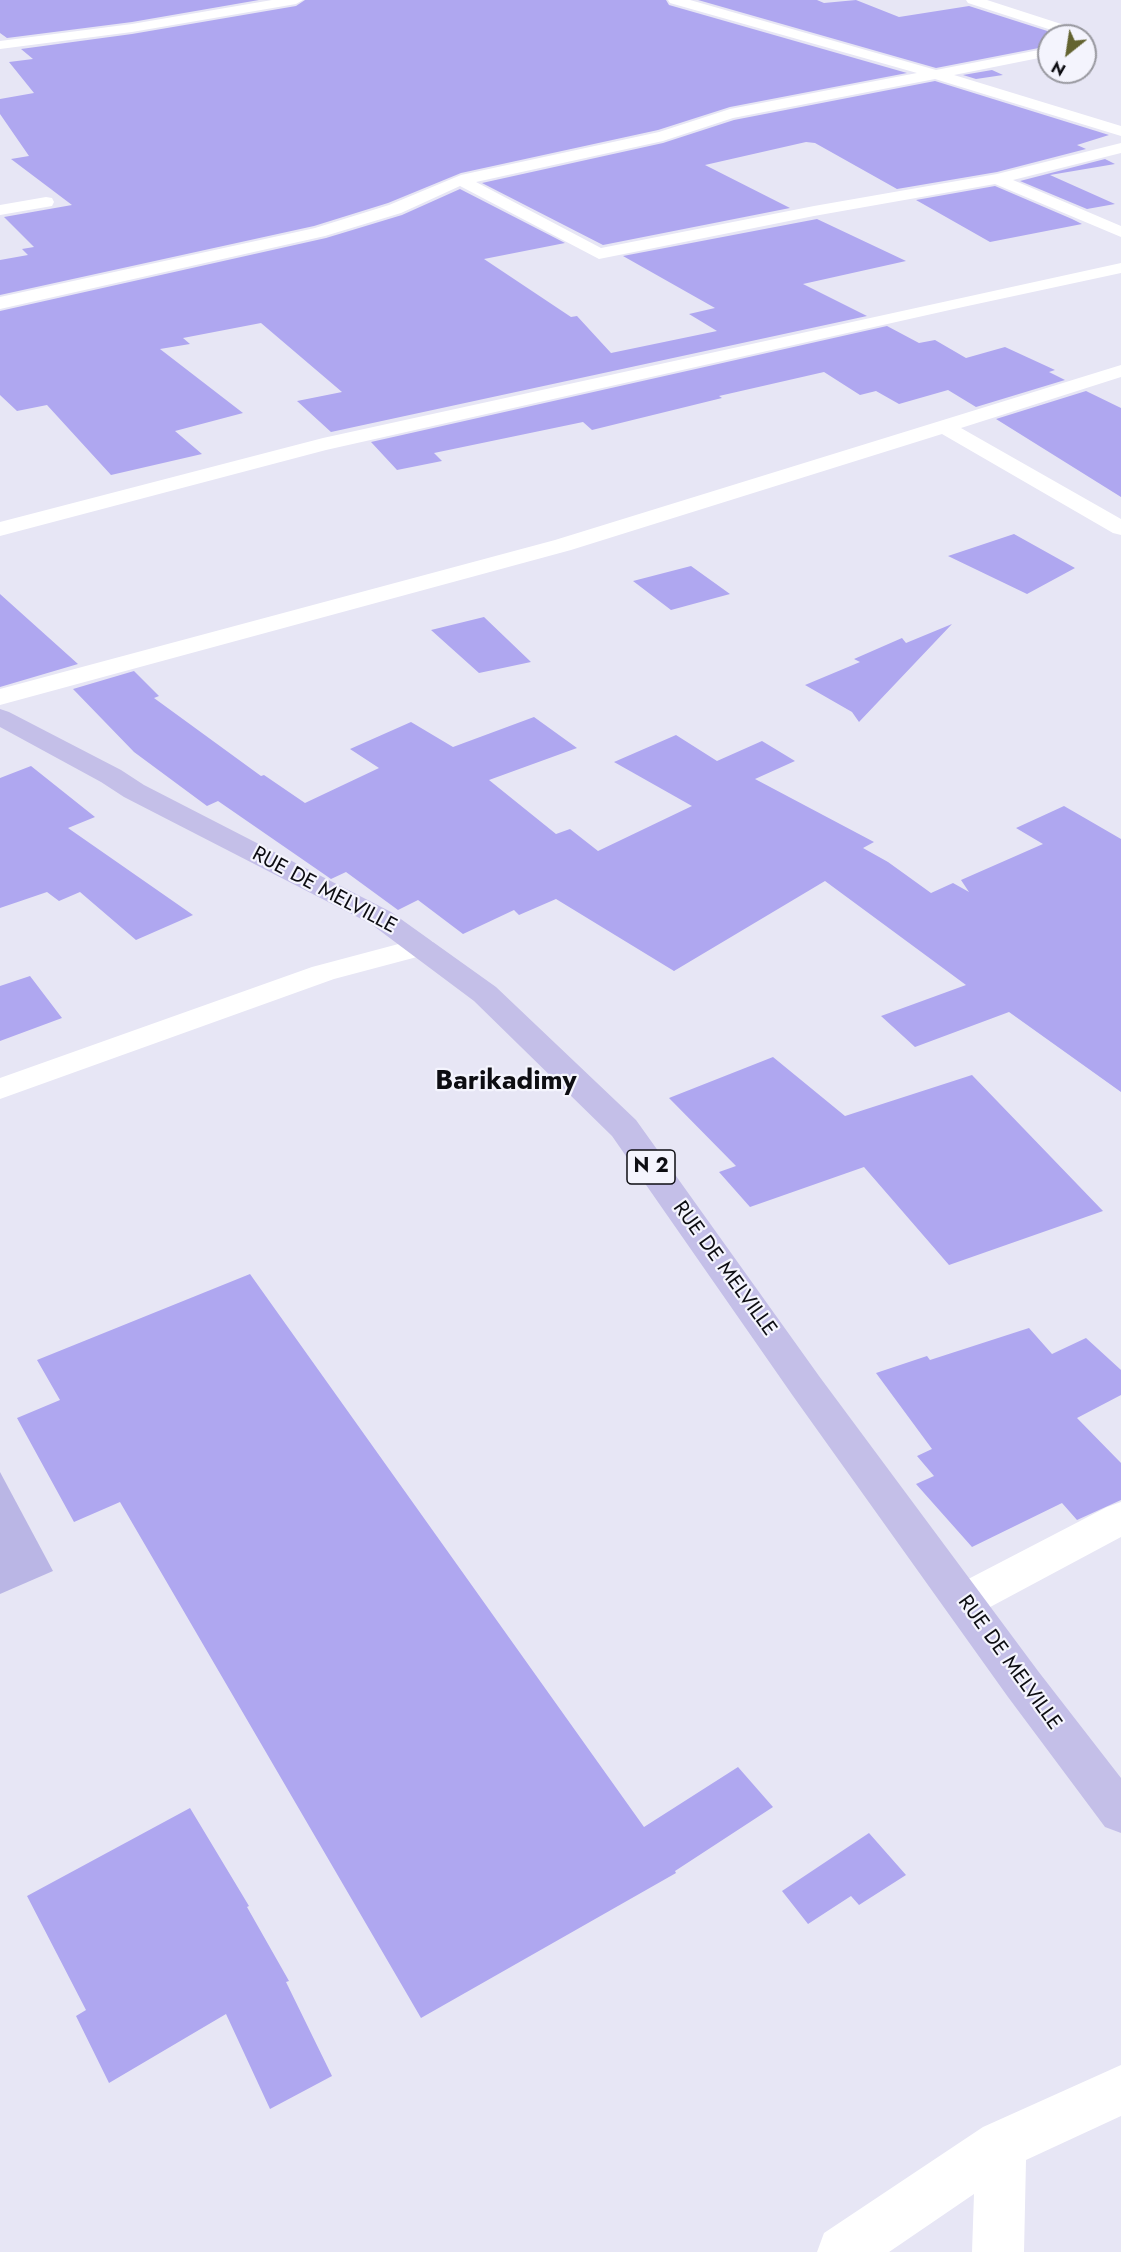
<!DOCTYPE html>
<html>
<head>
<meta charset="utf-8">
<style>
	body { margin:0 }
	#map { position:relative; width:1121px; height:2252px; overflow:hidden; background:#e7e6f5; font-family:Jost,sans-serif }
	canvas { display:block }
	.north { position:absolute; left:1037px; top:24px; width:60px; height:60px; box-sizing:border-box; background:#f4f4fd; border:2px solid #98989f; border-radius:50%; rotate:210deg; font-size:16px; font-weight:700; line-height:24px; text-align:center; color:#0d0d12 }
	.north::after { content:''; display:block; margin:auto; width:21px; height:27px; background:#636330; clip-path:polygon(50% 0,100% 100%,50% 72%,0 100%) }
</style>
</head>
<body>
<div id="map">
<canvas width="1121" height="2252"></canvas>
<div class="north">N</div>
</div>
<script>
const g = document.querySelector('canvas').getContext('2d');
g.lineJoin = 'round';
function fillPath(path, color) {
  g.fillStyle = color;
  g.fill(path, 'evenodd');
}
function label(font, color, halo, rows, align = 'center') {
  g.font = font + ' Jost,sans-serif';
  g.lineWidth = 4.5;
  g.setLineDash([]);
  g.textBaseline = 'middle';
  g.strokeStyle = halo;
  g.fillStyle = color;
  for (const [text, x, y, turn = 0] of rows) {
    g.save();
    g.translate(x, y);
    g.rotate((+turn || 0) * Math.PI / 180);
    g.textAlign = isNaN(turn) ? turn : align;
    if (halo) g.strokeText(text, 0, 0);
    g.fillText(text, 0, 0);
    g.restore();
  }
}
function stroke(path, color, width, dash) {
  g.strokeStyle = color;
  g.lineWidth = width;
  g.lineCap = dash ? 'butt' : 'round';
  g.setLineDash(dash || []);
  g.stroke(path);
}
const green = new Path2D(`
	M 0,1472 L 53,1571 L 0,1594 Z`);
const building = new Path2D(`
	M 0,0 L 259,0 L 132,22 L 7,38 L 0,33 Z
	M 305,0 L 666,0 L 669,5 L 907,73 L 730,107 L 658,130 L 461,173 L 388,203 L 314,226 L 0,295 L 0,260 L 28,255 L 22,249 L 34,247 L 4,217 L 72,205 L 11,159 L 29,156 L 0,114 L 0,99 L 34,93 L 9,62 L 33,59 L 21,49 L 132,34 L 296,6 Z
	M 698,0 L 817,0 L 824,3 L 856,0 L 899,17 L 969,6 L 1063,36 L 1049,36 L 1049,46 L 936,68 Z
	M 992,70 L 1003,75 L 976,79 L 963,75 Z
	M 935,81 L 1109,135 L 1077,145 L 1086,149 L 997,172 L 897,189 L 815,143 L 806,142 L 705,165 L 790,208 L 603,245 L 482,183 L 663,143 L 734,120 Z
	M 1105,159 L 1115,164 L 1050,175 L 1115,204 L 1087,209 L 1020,181 Z
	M 995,186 L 1072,219 L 1082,224 L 990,242 L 916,200 Z
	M 460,189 L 565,243 L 484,259 L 571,317 L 577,316 L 611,353 L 717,331 L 689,314 L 715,308 L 623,256 L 817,219 L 906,261 L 803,284 L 867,316 L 331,432 L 297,401 L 342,392 L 261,323 L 183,338 L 190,344 L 160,349 L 243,413 L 175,431 L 202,454 L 111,475 L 47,405 L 17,411 L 0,395 L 0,311 L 326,238 L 402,215 Z
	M 887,326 L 919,343 L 935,340 L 966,358 L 1005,347 L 1055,370 L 1049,372 L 1065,380 L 976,407 L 948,390 L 899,404 L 876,391 L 860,395 L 824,372 L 719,396 L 722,398 L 592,430 L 583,422 L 434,453 L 442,461 L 397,470 L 371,442 Z
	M 1086,391 L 1121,408 L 1121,497 L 996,419 Z
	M 1014,534 L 1075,568 L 1027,594 L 948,556 Z
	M 691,566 L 730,594 L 671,610 L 633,581 Z
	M 0,594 L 78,664 L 0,687 Z
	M 484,617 L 531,662 L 479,673 L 431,630 Z
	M 952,624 L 859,722 L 852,712 L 805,685 L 860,662 L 854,659 L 902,638 L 906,643 Z
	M 134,671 L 159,696 L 154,698 L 261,776 L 264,775 L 305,803 L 379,768 L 350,749 L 411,722 L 453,747 L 534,717 L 577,748 L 489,780 L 556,834 L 570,829 L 598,851 L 692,806 L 614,762 L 676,735 L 717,761 L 762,741 L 795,761 L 755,779 L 874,842 L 863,848 L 888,862 L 931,893 L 953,883 L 969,892 L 961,880 L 1043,844 L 1016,828 L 1064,806 L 1121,839 L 1121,1092 L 1009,1012 L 915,1047 L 881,1016 L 966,985 L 825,881 L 674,971 L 556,899 L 519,915 L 514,910 L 463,934 L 418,900 L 398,910 L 346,872 L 331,879 L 218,801 L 207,806 L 134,752 L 73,689 Z
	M 31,766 L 95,817 L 68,828 L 193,915 L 136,940 L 80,892 L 59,901 L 47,892 L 0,908 L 0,778 Z
	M 30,976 L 62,1018 L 0,1041 L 0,986 Z
	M 773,1057 L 845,1116 L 972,1075 L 1103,1211 L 949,1265 L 864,1167 L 750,1207 L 719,1172 L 736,1166 L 669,1098 Z
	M 250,1274 L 644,1827 L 738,1767 L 773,1807 L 675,1871 L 676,1873 L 421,2018 L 120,1502 L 74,1522 L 17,1418 L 60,1400 L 37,1360 Z
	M 1029,1328 L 1052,1354 L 1086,1338 L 1121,1370 L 1121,1395 L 1077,1418 L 1121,1463 L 1121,1500 L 1077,1520 L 1062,1503 L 972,1547 L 916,1484 L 934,1476 L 917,1456 L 932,1449 L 876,1373 L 927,1356 L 930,1360 Z
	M 190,1808 L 249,1906 L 247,1907 L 289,1981 L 286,1982 L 332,2076 L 270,2109 L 226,2014 L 109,2083 L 76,2016 L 86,2010 L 27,1896 Z
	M 869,1833 L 906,1875 L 859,1905 L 851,1896 L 808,1924 L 782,1891 Z`);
const minor = new Path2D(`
	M 272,0 L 303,0 L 296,4 L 132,32 L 0,49 L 0,41 L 132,24 Z
	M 668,0 L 690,0 L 936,70 L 1049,48 L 1049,56 L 954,75 L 1121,126 L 1121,136 L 935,79 L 733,118 L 663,141 L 476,182 L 601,248 L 814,206 L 997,174 L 1121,143 L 1121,153 L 1013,180 L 1121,226 L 1121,237 L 995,184 L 814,216 L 599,259 L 460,186 L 401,213 L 325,236 L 0,309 L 0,297 L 315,228 L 389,205 L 461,175 L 659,132 L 730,109 L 917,73 L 670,3 Z
	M 966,0 L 987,0 L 1089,33 L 1091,36 L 1085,40 L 1085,36 L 1070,36 L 968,3 Z
	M 46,197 L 52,198 L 54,202 L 52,206 L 0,215 L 0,205 Z
	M 1121,263 L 1121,273 L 963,307 L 326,450 L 0,536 L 0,522 L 323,438 Z
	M 1121,365 L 1121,377 L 961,428 L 1121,519 L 1121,535 L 1113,533 L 942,434 L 571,550 L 0,705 L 0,689 L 555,540 Z
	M 421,938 L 432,941 L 436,947 L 432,953 L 334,979 L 0,1099 L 0,1078 L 312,967 Z
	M 1121,1502 L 1121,1537 L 979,1613 L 964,1618 L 949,1613 L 943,1601 L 949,1589 L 1107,1507 Z
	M 1121,2065 L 1121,2116 L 1026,2160 L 1024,2252 L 972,2252 L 974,2194 L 889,2252 L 817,2252 L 824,2233 L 983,2127 Z`);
const major = new Path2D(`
	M 0,709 L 9,712 L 121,770 L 144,785 L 391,912 L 496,987 L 636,1120 L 819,1376 L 1038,1671 L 1121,1778 L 1121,1833 L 1105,1827 L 1008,1697 L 793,1396 L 612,1136 L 474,1001 L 371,924 L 124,797 L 101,782 L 0,727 Z`);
const shields = [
	[651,1167,48]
];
const shieldNames = [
	["N 2",651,1167]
];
const streetNames = [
	["RUE DE MELVILLE",324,891,28],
	["RUE DE MELVILLE",724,1269,54],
	["RUE DE MELVILLE",1009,1663,54]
];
const districtNames = [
	["Barikadimy",506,1082]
];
fillPath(green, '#bab6e5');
fillPath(building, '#afa7f0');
fillPath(minor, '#fff');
fillPath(major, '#c4bfe8');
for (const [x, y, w] of shields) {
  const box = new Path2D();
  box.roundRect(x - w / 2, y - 17, w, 34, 4.5);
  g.fillStyle = '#f4f4fd';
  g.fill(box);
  stroke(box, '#0d0d12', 1.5);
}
label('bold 20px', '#0d0d12', null, shieldNames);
label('21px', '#0d0d12', '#f4f4fd', streetNames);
label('bold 27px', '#0d0d12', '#f4f4fd', districtNames);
</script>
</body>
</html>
